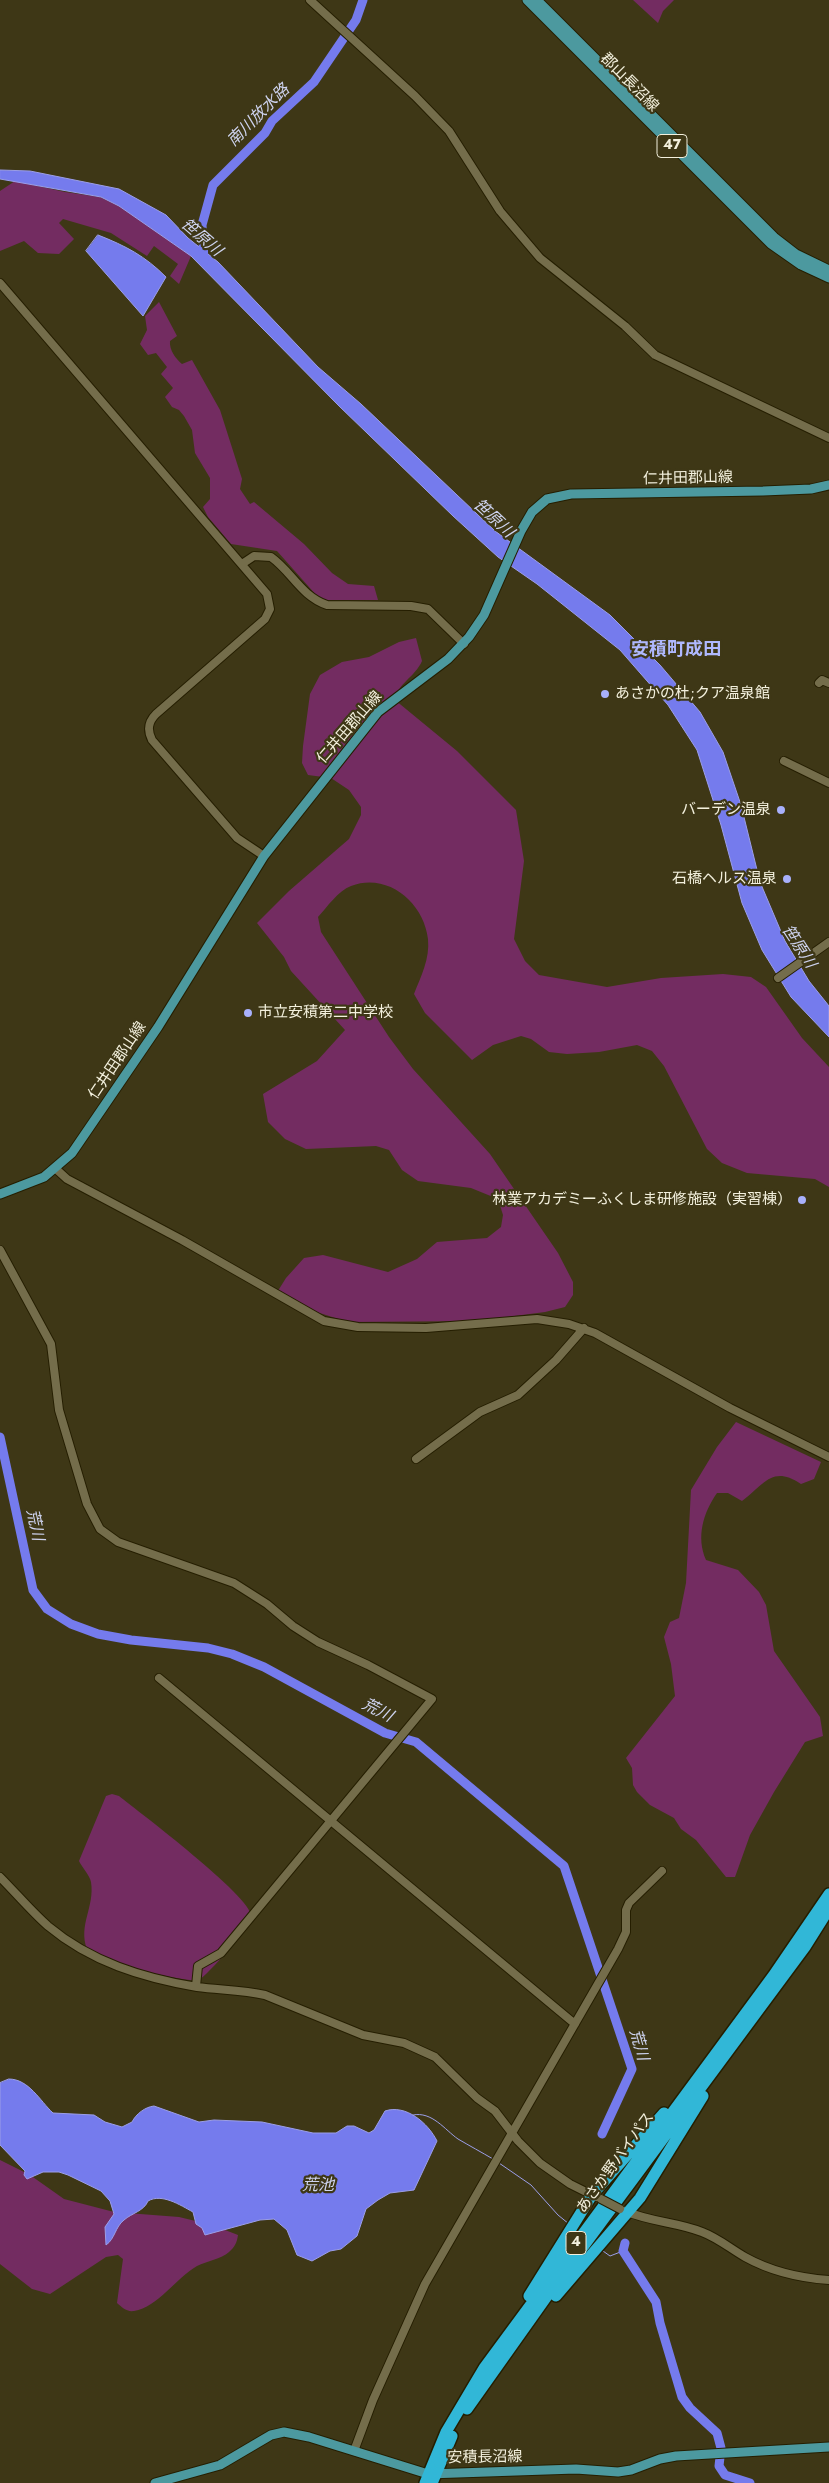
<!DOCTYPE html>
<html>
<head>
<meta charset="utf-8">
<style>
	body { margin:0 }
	canvas { display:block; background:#3e3716 }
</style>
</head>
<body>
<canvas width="829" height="2483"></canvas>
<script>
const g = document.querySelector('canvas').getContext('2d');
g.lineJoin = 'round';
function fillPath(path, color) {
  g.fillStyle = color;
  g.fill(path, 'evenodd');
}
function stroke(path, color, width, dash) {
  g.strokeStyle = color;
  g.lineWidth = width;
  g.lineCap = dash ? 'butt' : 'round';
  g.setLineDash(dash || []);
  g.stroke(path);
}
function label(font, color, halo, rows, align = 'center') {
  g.font = font + ' Jost,"Noto Sans JP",sans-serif';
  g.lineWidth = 4.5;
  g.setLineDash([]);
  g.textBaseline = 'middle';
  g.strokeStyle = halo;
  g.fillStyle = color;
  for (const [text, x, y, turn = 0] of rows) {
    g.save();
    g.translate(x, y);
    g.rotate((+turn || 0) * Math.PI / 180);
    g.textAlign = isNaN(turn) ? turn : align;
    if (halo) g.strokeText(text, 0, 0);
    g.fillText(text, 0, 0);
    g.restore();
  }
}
const green = new Path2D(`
	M 633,0 L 674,0 L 663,11 L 658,23 Z
	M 15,181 L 65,192 L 100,197 L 119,206 L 191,256 L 179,284 L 170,276 L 178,264 L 154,246 L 147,256 L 111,233 L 63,219 L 59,223 L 74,239 L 59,254 L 38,253 L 24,241 L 0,251 L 0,191 Z
	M 159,302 L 177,336 L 170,341 C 169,350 176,359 182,364 L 192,360 L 220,410 L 242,479 L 240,489 L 250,504 L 254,502 L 304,544 L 332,573 L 348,584 L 374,586 L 378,600 L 324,600 L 317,596 L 277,551 L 231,544 L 208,517 L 203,507 L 210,499 L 210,478 L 195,453 L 192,430 L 184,416 L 179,410 L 172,407 L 165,397 L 173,388 L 161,374 L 167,367 L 156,353 L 148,355 L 140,344 L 147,330 L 145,316 Z
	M 416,638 L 422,661 C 415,677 397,684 395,700 L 457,751 L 516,810 L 524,861 L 514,939 L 525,961 L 539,975 L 607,987 L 661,978 L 723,974 L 751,977 L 766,987 L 802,1038 L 829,1067 L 829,1187 L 815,1179 L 747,1173 L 722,1163 L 707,1149 L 664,1066 L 652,1051 L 637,1045 L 599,1052 L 567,1054 L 549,1052 L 531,1039 L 521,1036 L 493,1045 L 472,1060 L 425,1013 L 414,994 C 421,976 430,959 428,939 C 424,903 388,872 351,886 C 338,891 327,907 318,917 L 321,932 L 389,1037 L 413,1069 L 490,1154 L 558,1253 L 573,1282 L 573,1295 L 565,1307 L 545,1312 L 476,1321 L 348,1322 L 285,1302 L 276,1294 L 286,1278 L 304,1258 L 323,1255 L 388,1272 L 417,1259 L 437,1242 L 487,1238 L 501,1227 L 503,1215 L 498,1199 L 471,1188 L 418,1181 L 402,1170 L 389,1150 L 376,1146 L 306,1149 L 285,1139 L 268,1122 L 263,1094 L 317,1061 L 345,1030 L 291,971 L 284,957 L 257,923 L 289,891 L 349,839 L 361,815 L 361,807 L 349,790 L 331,778 L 308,775 L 302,763 L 303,746 L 310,694 L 320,675 L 342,662 L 369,657 L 399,642 Z
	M 736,1422 L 821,1462 L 814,1479 L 801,1484 C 772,1465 765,1484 742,1501 L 728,1493 L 717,1493 C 703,1513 696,1537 706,1560 L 738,1570 L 759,1592 L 766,1605 L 774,1651 L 820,1717 L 823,1736 L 805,1742 L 774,1792 L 750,1835 L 735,1877 L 726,1877 L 696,1840 L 681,1829 L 674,1818 L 650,1805 L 637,1792 L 633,1785 L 632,1768 L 626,1758 L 675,1696 L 671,1664 L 664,1637 L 670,1622 L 679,1618 L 686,1583 L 691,1490 L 717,1447 Z
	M 112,1794 L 119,1796 C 139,1812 252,1897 251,1916 C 250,1929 209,1973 198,1981 C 160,1977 121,1967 87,1949 C 78,1925 95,1907 91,1882 C 90,1876 82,1867 79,1861 L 106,1796 Z
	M 0,2160 L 30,2175 L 64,2199 L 114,2212 L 179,2217 L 212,2225 L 238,2235 C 237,2242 235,2247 229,2252 C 221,2259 207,2261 197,2266 C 176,2278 158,2307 134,2311 C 126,2312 122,2307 117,2303 L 123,2259 L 118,2255 L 106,2257 L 50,2294 L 32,2289 L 0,2264 Z`);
const water = new Path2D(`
	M 0,170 L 30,171 L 119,189 L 166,215 L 188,238 L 218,262 L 318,367 L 361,404 L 495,531 L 610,615 L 660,665 L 700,712 L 723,752 L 741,805 L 760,882 L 785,941 L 809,981 L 829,1006 L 829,1037 L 791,997 L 762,950 L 742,903 L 721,825 L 697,750 L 668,705 L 620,650 L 537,584 L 498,557 L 453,516 L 339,406 L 191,256 L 119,206 L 101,197 L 0,179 Z
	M 98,235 C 126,246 145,256 166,277 L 143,316 L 86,251 Z
	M 9,2079 C 29,2079 40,2101 53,2113 L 94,2115 L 105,2122 L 122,2127 L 132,2122 C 136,2114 145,2107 154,2106 L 199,2122 L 214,2120 L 262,2122 L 313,2133 L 336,2133 L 347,2126 L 354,2126 L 369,2133 L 374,2130 L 385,2111 C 406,2104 428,2123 437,2141 L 414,2190 L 390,2193 L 378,2200 L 366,2209 L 357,2236 L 341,2249 L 330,2251 L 312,2261 L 297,2255 L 287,2230 L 274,2219 L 260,2220 L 205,2235 L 202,2228 L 196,2224 L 193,2212 C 180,2205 162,2193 148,2201 C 144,2211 132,2213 124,2220 C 115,2227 115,2239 106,2245 L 105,2227 L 114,2214 L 110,2201 L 101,2191 L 68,2175 L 59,2172 L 43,2172 L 27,2179 L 24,2175 L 25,2171 L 0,2145 L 0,2083 Z`);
const stream = new Path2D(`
	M 413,2115 C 432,2111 445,2130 458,2139 C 470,2146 481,2152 493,2159
	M 499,2163 L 531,2185 L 558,2215 L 569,2224
	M 603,2251 L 610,2256 L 623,2251`);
const river = new Path2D(`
	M 204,261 L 202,225 L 213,185 L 265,133 L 272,121 L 314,82 L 356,20 L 363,0
	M 0,1437 L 33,1590 L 47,1609 L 71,1624 L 98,1634 L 131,1640 L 208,1648 L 232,1654 L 264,1667 L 385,1733 L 416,1742 L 564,1866 L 632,2069 L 602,2134
	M 625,2243 L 623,2251 L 656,2302 L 660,2323 L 682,2397 L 690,2408 L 717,2433 L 721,2448 L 719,2466 L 725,2475 L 750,2483`);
const minor = new Path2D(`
	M 310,0 L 415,96 L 449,131 L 500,211 L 540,258 L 625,326 L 655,355 L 829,438
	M 0,283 L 267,594 L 270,609 L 265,619 L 156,714 C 148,722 147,730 152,740 L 237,838 L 264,856
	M 242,564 L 254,556 L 271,557 C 292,572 301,596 327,605 L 411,606 L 428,609 L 464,644
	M 819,683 L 822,680 L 829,683
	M 784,761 L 829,783
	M 778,978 L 829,942
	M 56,1169 L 67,1179 L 182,1240 L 324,1321 L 358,1327 L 426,1328 L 537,1319 L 569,1324 L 595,1333 L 730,1408 L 829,1457
	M 0,1250 L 51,1344 L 59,1410 L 87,1504 L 100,1529 L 118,1542 L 234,1583 L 267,1604 L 293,1626 L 318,1642 L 368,1665 L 432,1699 L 221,1953 L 198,1966 L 196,1986
	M 416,1459 L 480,1412 L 518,1395 L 556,1360 L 584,1328
	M 159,1678 L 575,2024
	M 0,1877 C 16,1893 31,1911 48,1926 C 91,1962 143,1978 197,1987 C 220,1990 243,1990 265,1995 L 363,2035 L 404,2043 L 435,2057 L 477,2098 L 495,2111 L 518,2141 L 540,2163 L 570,2184 L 596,2197
	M 625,2211 C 650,2222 677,2222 702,2232 C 718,2238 731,2249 745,2257 C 772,2272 799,2278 829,2280
	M 354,2451 L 373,2400 L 425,2284 L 618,1949 L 626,1932 L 626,1910 L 629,1903 L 662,1871`);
const major = new Path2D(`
	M 527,0 L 771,244 L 801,265 L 829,278
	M 537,0 L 774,237 L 796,254 L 829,270
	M 0,1194 L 44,1177 L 72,1153 L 158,1027 L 264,856 L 378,712 L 448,659 L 469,637 L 484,615 L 521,531 L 532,512 L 547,499 L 571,494 L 763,491 L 811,489 L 829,485
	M 155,2483 L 220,2465 L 271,2435 L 284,2432 L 309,2437 L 428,2474 L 576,2469 L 618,2472 L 631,2470 L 660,2459 L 676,2456 L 829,2447`);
const highway = new Path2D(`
	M 529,2296 L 592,2195 L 664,2113
	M 556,2296 L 640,2198 L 703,2096
	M 467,2409 L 557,2282 L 805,1947 L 829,1909
	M 433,2481 L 452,2436
	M 425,2483 L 446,2432 L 484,2368 L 773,1976 L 829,1894`);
const minorBridge = new Path2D(`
	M 601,2199 L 620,2209`);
const markers = [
	[605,694,5,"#a8b0fc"],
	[781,810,5,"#a8b0fc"],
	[787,879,5,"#a8b0fc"],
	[248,1013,5,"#a8b0fc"],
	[802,1200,5,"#a8b0fc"]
];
const shields = [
	[672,146,30],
	[576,2243,20]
];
const shieldNames = [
	["47",672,146],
	["4",576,2243]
];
const streetNames = [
	["郡山長沼線",629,83,45],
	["仁井田郡山線",688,479,-1],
	["仁井田郡山線",350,728,-49],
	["仁井田郡山線",118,1061,-56],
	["あさか野バイパス",616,2163,-54],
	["安積長沼線",485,2458,-1]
];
const poiNames = [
	["あさかの杜;クア温泉館",615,694,"left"],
	["バーデン温泉",771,810],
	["石橋ヘルス温泉",777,879],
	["市立安積第二中学校",258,1013,"left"],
	["林業アカデミーふくしま研修施設（実習棟）",792,1200]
];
const waterNames = [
	["南川放水路",259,116,-45],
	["笹原川",201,238,41],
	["笹原川",493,519,43],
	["笹原川",798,947,57],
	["荒川",34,1525,78],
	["荒川",377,1711,27],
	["荒川",638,2045,74],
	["荒池",318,2186]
];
const quarterNames = [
	["安積町成田",676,651]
];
fillPath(green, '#732c61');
fillPath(water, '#757bed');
stroke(water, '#9b9ee8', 1);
stroke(stream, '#9b9ee8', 1);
stroke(river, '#757bed', 9);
stroke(minor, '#251e00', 10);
stroke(major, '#251e00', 11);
stroke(highway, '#251e00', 14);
stroke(minor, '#746d4b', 8);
stroke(major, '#4c999f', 9);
stroke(highway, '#31b7d7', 11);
stroke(minorBridge, '#251e00', 10, []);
stroke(minorBridge, '#746d4b', 8);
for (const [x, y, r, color] of markers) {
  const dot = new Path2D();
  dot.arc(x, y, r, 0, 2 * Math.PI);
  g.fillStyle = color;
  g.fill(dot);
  stroke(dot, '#3e3716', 2);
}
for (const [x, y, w] of shields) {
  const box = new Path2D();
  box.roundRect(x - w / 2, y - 11.5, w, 23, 4);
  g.fillStyle = '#3e3716';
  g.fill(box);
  stroke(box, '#f3f0dd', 1);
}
label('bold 14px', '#f3f0dd', null, shieldNames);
label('15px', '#f3f0dd', '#3e3716', streetNames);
label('15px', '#f3f0dd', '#3e3716', poiNames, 'right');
label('italic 16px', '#ced3ef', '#3e3716', waterNames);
label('bold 18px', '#afb8fe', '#3e3716', quarterNames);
</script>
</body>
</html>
